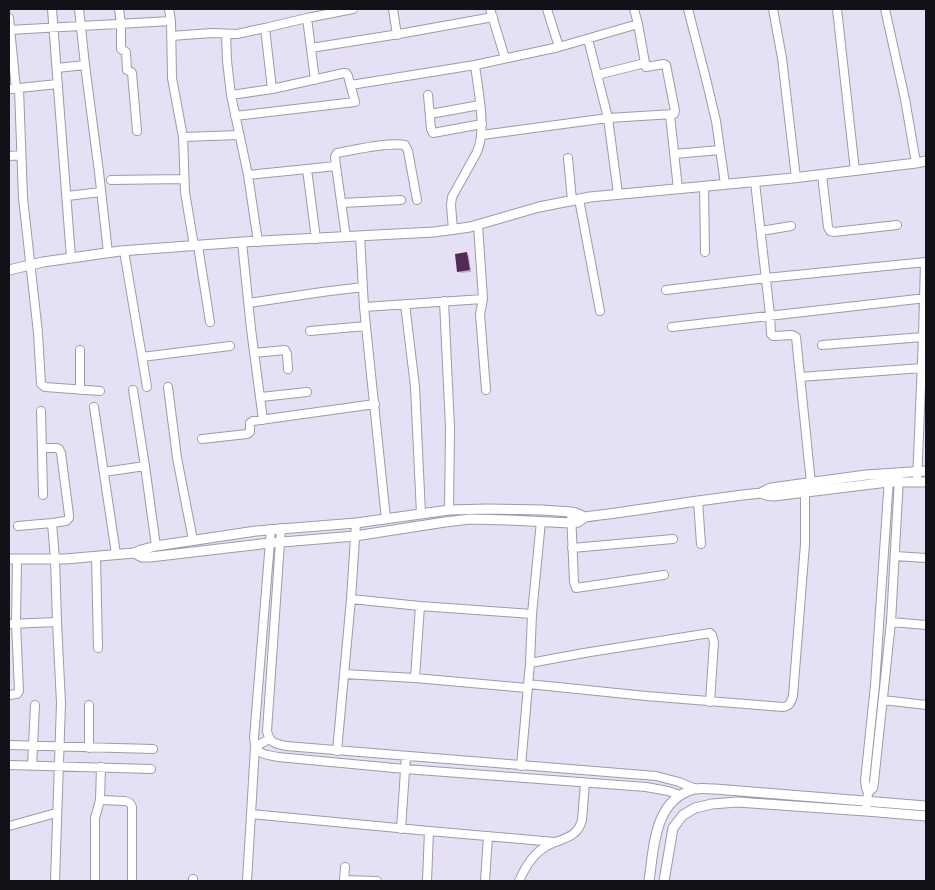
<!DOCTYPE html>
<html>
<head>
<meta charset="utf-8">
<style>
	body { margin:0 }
	#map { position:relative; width:935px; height:890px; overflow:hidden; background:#e6e0f4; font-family:Mulish,sans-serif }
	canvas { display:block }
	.frame { position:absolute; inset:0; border:10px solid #131117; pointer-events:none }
</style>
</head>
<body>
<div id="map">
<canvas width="935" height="890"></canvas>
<div class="frame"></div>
</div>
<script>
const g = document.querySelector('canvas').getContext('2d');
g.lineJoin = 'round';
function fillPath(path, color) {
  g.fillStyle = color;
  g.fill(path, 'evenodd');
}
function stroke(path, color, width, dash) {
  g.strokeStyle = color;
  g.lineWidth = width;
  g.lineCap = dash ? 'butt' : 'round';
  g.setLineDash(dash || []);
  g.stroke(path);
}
const shadow = new Path2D(`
	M 467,254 L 469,256 L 471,272 L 460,273 L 459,271 Z`);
const building = new Path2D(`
	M 467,252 L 470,270 L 457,272 L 455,254 Z`);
const minor = new Path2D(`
	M 52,9 L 71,258
	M 79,9 L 85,65 L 99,172 L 108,253
	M 119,9 L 121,24 L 121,49 L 126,52 L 127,70 L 131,72 L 132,73 L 137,131
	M 169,9 L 171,21 L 172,78 L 183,137 L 185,192 L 194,246
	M 393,9 L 397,35
	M 490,9 L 505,58
	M 547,9 L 559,47
	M 688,9 L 707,83 L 716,121 L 725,184
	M 773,9 L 782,58 L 796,178
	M 837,9 L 855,171
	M 885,9 L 905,99 L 916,163
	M 9,18 L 16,89
	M 307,18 L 315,80
	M 265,28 L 272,89
	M 9,30 L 171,21
	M 226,34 L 227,61 L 231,95 L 248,175 L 258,242
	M 171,36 L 212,33 L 237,34 L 265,28 L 307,18 L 353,9
	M 588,39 L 608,118 L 618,194
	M 311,48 L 399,34 L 493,17
	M 57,68 L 85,65
	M 597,75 L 645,63 L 638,24 L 634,9
	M 351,85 L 475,65 L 559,47 L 638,24
	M 9,89 L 58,84
	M 19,89 L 23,198 L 38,333 L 41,384 L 45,387 L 100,391
	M 231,95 L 272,89 L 344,73 L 346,73 L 348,76 L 355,102 L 235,116
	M 428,95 L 431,129 L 433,133 L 482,124
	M 430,114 L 480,105
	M 670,115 L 678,189
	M 482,135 L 608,118 L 674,114 L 675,111 L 666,65 L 664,64 L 646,67 L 645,63
	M 183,137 L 239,135
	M 674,154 L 720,150
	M 9,156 L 21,155
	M 568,158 L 572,200
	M 307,169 L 316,239
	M 248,175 L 336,166
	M 822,175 L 828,227 L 830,231 L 834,232 L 897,225
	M 111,180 L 184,179
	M 755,182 L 770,315 L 771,334 L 773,336 L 774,336 L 792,335 L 796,337 L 811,483
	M 704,186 L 705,252
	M 67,196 L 101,192
	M 579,199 L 600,311
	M 342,203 L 401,200
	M 478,225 L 483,299 L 480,314 L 486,390
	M 453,230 L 451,205 L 452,197 L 477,152 C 487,129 478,90 475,65
	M 761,231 L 791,226
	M 360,236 L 364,307 L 386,519
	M 346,237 L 336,166 L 335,157 L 337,153 C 355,150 387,142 405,145 L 408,151 L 417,200
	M 242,242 L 251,329 L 263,420
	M 198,246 L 210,322
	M 124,251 L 142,357 L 230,346
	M 666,290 L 766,278 L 926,262
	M 444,301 L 450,428 L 449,510
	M 249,303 L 322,292 L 363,287
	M 405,304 L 415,387 L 421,514
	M 364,307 L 483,299
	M 672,327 L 926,298
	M 310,331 L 366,326
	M 822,345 L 923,337
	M 80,350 L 80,390
	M 254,353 L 285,350 L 287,354 L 288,369
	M 142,357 L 147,387
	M 800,377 L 922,368
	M 168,387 L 177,458 L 193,540
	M 133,390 L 145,466 L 156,546
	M 261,397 L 307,392
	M 94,407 L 116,554
	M 41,411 L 43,495
	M 202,439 L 247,434 L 250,432 L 250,423 L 253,421 L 375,404
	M 42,448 L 57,448 L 59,449 L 61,453 L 69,515 L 69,518 L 66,521 L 52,523 L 55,559 L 57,622 L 61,703 L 55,881
	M 104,472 L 145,466
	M 917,482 L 923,337 L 925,262
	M 698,501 L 701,544
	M 571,512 L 574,582 L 576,588 L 664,575
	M 18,526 L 52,523
	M 281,528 L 267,731 C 270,744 275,743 286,746 L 656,776 L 679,782 L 696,789
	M 271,529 L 254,738 C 256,755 263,754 278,757 L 405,769 L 646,787 L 668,791 L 680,795
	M 572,548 L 673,539
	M 96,556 L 98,648
	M 895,556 L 926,558
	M 351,599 L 420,606 L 532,614
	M 891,622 L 926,625
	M 9,624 L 57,622
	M 530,663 L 584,653 L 710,633 L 712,635 L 714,642 L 710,702
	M 344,674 L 415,678 L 527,688
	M 415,678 L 420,606
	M 528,684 L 646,696 L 783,707 C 790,706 791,702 793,696 L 805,544 L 805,492
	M 9,695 L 17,694 L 19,691 L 16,624 L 17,559
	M 883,700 L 926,705
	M 9,745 L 153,749
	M 89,748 L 89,705
	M 337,751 L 351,599 L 356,523
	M 9,765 L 151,769
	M 32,766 L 35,705
	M 521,766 L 530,663 L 532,614 L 541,521
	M 868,793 L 873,788 L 874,782 L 891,622 L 899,478
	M 100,800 L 125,801 C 129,802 131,803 132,807 L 132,881
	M 866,811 L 868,793 L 866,788 L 865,781 L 875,685 L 889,478
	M 251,814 L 429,831 L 555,842
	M 9,826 L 56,813
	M 401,829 L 406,756
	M 193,879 L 193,881
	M 344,880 L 377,881
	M 95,881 L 95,818 L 100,800 L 101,767
	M 247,881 L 255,747 L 269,739
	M 344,881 L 345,867
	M 427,881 L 429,831
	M 485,881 L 488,836
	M 519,881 C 525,868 532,855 545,847 C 559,838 577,840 582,820 L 585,783`);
const tertiary = new Path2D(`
	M 9,270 L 43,262 L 120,251 L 242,242 L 434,232 L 470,227 L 539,207 L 590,197 L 793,178 L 916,163 L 926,161
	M 761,493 L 766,490 L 771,488 L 866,475 L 926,471
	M 134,553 L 142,557 L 150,557 L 270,543 L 355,536 L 445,522 L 470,519 L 509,520 L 571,523 L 578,522 L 585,517 C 644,510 702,499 761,493 L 766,495 L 774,496 L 888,482 L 926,482
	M 9,559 L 65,559 L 134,553 L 141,550 L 156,546 L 256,531 L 356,523 L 449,510 L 487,509 L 542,510 L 571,512 L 576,513 L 585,517
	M 649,881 C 654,847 654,799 695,789 C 701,788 708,789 715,789 L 926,806
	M 664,881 L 673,828 L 683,815 L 695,808 L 712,804 L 737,802 L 866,811 L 926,816`);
fillPath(shadow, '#0003');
fillPath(building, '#542857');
stroke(minor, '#9f99ac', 10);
stroke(tertiary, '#9f99ac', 11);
stroke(minor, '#fff', 8);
stroke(tertiary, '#fff', 9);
</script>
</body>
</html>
